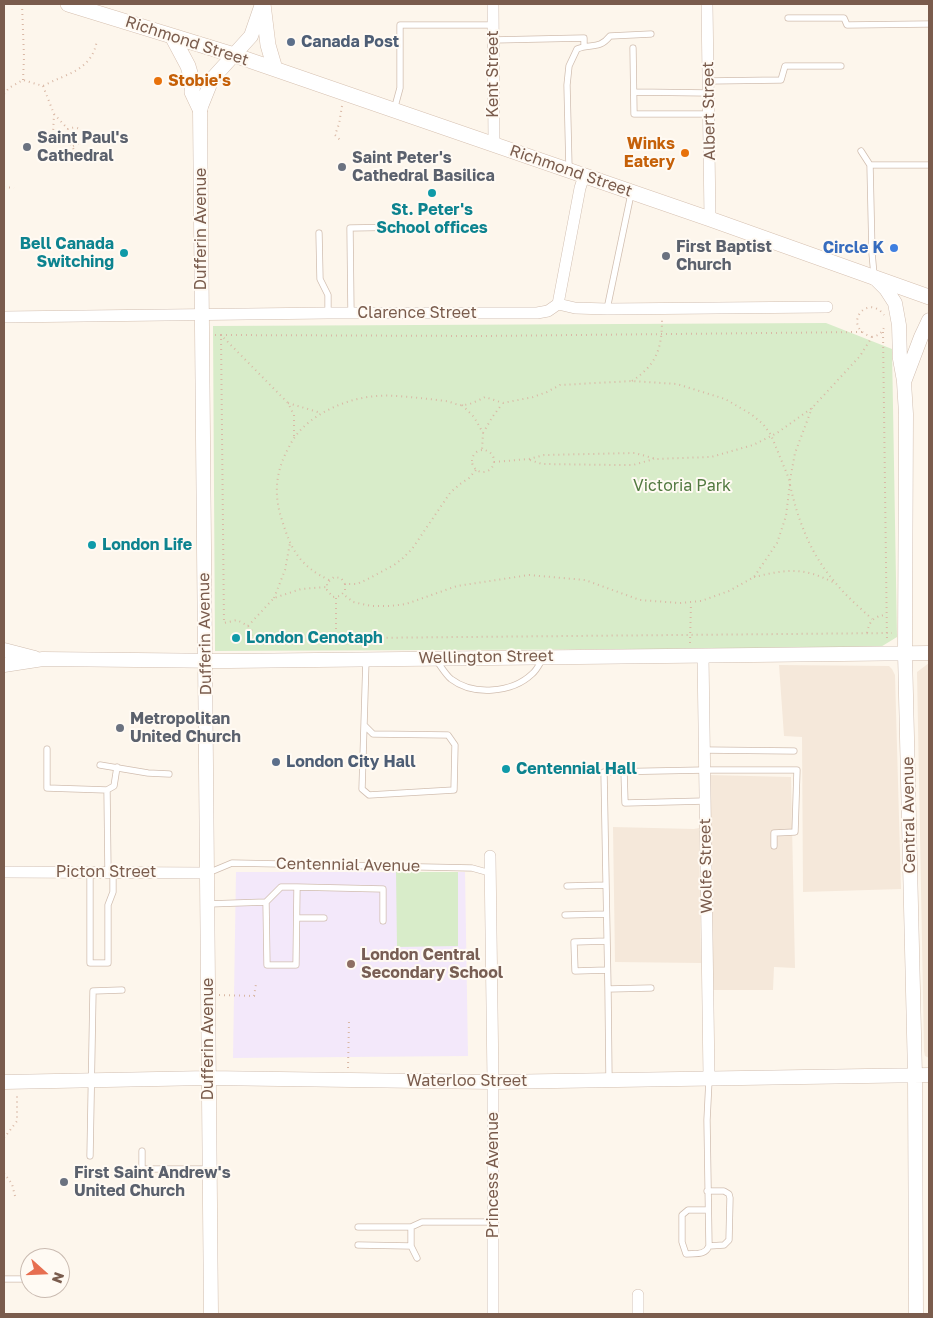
<!DOCTYPE html>
<html>
<head>
<meta charset="utf-8">
<style>
	body { margin:0 }
	#map { position:relative; width:933px; height:1318px; overflow:hidden; background:#fdf6ec; font-family:"Golos Text",sans-serif }
	canvas { display:block }
	.frame { position:absolute; inset:0; border:5px solid #7a5c4d; pointer-events:none }
	.north { position:absolute; left:20px; top:1248px; width:50px; height:50px; box-sizing:border-box; background:#fffaf3; border:1px solid #cabbb1; border-radius:50%; rotate:110deg; font-size:14px; font-weight:700; line-height:20px; text-align:center; color:#7a5c4d }
	.north::after { content:''; display:block; margin:auto; width:18px; height:22px; background:#e76f51; clip-path:polygon(50% 0,100% 100%,50% 72%,0 100%) }
</style>
</head>
<body>
<div id="map">
<canvas width="933" height="1318"></canvas>
<div class="frame"></div>
<div class="north">N</div>
</div>
<script>
const g = document.querySelector('canvas').getContext('2d');
g.lineJoin = 'round';
function fillPath(path, color) {
  g.fillStyle = color;
  g.fill(path, 'evenodd');
}
function stroke(path, color, width, dash) {
  g.strokeStyle = color;
  g.lineWidth = width;
  g.lineCap = dash ? 'butt' : 'round';
  g.setLineDash(dash || []);
  g.stroke(path);
}
function label(font, color, halo, rows, align = 'center') {
  g.font = font + ' "Golos Text",sans-serif';
  g.lineWidth = 4;
  g.setLineDash([]);
  g.textBaseline = 'middle';
  g.strokeStyle = halo;
  g.fillStyle = color;
  for (const [text, x, y, turn = 0] of rows) {
    g.save();
    g.translate(x, y);
    g.rotate((+turn || 0) * Math.PI / 180);
    g.textAlign = isNaN(turn) ? turn : align;
    if (halo) g.strokeText(text, 0, 0);
    g.fillText(text, 0, 0);
    g.restore();
  }
}
const residential = new Path2D(`
	M 929,663 L 929,1058 L 925,1056 L 924,1051 L 917,672 Z
	M 779,665 L 889,666 L 892,669 L 895,675 L 901,889 L 803,892 L 802,737 L 784,736 Z
	M 708,775 L 791,777 L 795,968 L 774,967 L 773,990 L 711,990 Z
	M 613,827 L 694,829 L 699,828 L 701,963 L 615,962 Z`);
const education = new Path2D(`
	M 236,872 L 465,872 L 468,1056 L 233,1058 Z`);
const green = new Path2D(`
	M 826,323 L 892,349 L 897,637 L 879,648 L 215,651 L 213,326 Z
	M 396,872 L 458,872 L 458,946 L 397,947 Z`);
const path = new Path2D(`
	M 22,4 L 24,57 L 23,80
	M 43,86 L 54,114 L 53,134 L 46,133
	M 4,94 L 9,88 L 23,80 L 43,86 C 67,73 92,71 97,40
	M 342,106 L 339,124 L 335,135 L 342,142
	M 54,114 L 68,129
	M 53,134 C 65,140 75,143 75,157
	M 64,139 L 68,129 C 76,126 81,128 85,135 L 103,136
	M 73,146 L 81,142 L 85,135
	M 4,187 L 14,188
	M 862,332 L 483,336 L 221,335 L 224,623 L 237,620 L 248,626 L 252,631 L 251,639 L 892,633
	M 883,332 L 887,642
	M 215,335 L 221,335 L 288,403 L 294,415 L 294,436
	M 872,337 C 840,327 867,292 884,315
	M 632,381 C 656,365 662,349 662,320
	M 288,403 L 321,413
	M 462,405 L 474,417 L 483,433 L 482,450
	M 483,433 L 493,416 L 502,404
	M472 461a11 11 0 1 1 22 0a11 11 0 1 1-22 0Z
	M 530,460 L 542,464 L 617,465 L 633,465 L 654,459
	M 494,462 L 529,459 L 544,455 L 635,453 L 656,459 L 681,458 L 711,457 L 753,445 L 777,433 L 812,408 L 860,356 L 872,337 C 880,335 882,333 885,325
	M 790,480 L 795,453 L 812,408
	M 790,485 C 798,520 810,553 834,581 C 845,595 859,607 872,619
	M 754,577 C 772,573 791,568 809,573 C 818,575 826,579 835,583
	M 329,580 C 300,566 291,550 282,520 C 273,494 276,470 289,447 C 297,430 313,417 330,409 C 350,399 374,394 396,396 C 413,397 429,399 446,401 C 452,402 458,406 464,405 C 472,404 479,400 485,397 L 503,403 L 533,397 L 547,392 L 560,385 L 632,381 L 677,384 L 725,399 L 751,414 L 763,424 L 771,435 L 787,474 L 790,483 L 786,516 L 777,543 L 754,577 L 729,591 L 701,601 L 680,603 L 640,600 L 585,580 L 529,575 L 457,586 L 406,604 L 390,606 L 371,606 L 353,602 L 343,594
	M 345,584 L 345,591 L 340,596 L 333,597 L 327,590 L 327,583 L 334,577 L 341,578 L 345,584 L 357,584 L 368,579 L 394,565 L 403,558 L 412,549 L 450,493 L 460,484 L 469,478 L 477,469
	M 274,598 L 285,570 L 290,543
	M 336,598 L 336,638
	M 248,626 L 274,598 L 301,589 L 326,587
	M 867,633 C 869,621 874,616 886,615
	M 690,643 L 691,603
	M 219,995 L 254,996 L 256,984
	M 348,1068 L 349,1021
	M 4,1138 L 17,1121 L 17,1095
	M 4,1173 L 12,1184 L 16,1200`);
const service = new Path2D(`
	M 788,18 L 844,18 L 847,25 L 929,24
	M 493,40 L 584,38 L 584,46
	M 633,48 L 634,114 L 709,114
	M 708,81 L 781,80 L 785,66 L 841,66
	M 634,92 L 708,93
	M 394,110 L 400,88 L 400,25 L 493,25
	M 861,151 L 870,165 L 929,165
	M 870,165 L 872,253 L 874,275
	M 569,168 L 567,85 L 569,66 L 577,49 C 591,43 599,50 610,36 L 651,34
	M 319,233 L 320,279 L 328,295 L 328,313
	M 607,309 L 631,194
	M 351,313 L 350,228 L 409,227
	M 436,660 C 441,666 445,674 451,679 C 473,696 512,693 532,674 C 537,670 540,663 543,658
	M 364,725 L 362,789 L 369,795 L 454,790 L 455,745 L 448,735 L 373,734 L 364,725 L 366,659
	M 47,749 L 47,788 L 107,790 L 108,872
	M 704,750 L 794,751
	M 100,765 L 148,773 L 169,774
	M 624,771 L 625,803 L 705,801
	M 107,790 L 114,786 L 117,767
	M 90,872 L 90,963 L 108,963 L 108,905 L 113,892 L 113,872
	M 208,873 L 232,863 L 472,868 L 490,873
	M 567,886 L 606,885
	M 297,887 L 383,889 L 383,921
	M 208,904 L 266,902 L 267,965 L 296,965 L 297,887 L 281,887 L 266,902
	M 565,915 L 606,914
	M 297,918 L 324,918
	M 607,941 L 574,942 L 575,971 L 607,970
	M 608,989 L 604,772 L 705,770 L 797,770 L 795,832 L 774,833 L 774,846
	M 609,1079 L 608,989 L 651,988
	M 142,1151 L 142,1169 L 209,1169
	M 90,1156 L 93,991 L 122,990
	M 707,1191 L 724,1191 L 729,1194 L 730,1198 L 729,1240 L 724,1245 L 709,1246
	M 707,1210 L 688,1210 L 682,1215 L 682,1242 L 686,1254 C 695,1253 705,1256 709,1246 L 707,1120 L 709,1080
	M 358,1227 L 411,1227 L 411,1246 L 417,1258
	M 411,1227 L 422,1222 L 493,1222
	M 358,1245 L 411,1246
	M 4,1279 L 29,1279`);
const minor = new Path2D(`
	M 493,4 L 494,145
	M 707,4 L 710,219
	M 558,304 L 580,188 L 584,176
	M 4,317 L 328,313 L 537,313 L 548,311 L 558,304 L 575,308 L 607,309 L 827,307
	M 703,655 L 709,1077
	M 490,856 L 493,1082 L 493,1314
	M 4,872 L 208,873
	M 638,1295 L 638,1314`);
const tertiary = new Path2D(`
	M 875,278 L 886,289 L 895,303 L 899,325 L 900,359 L 904,381
	M 4,650 L 35,658
	M 4,665 L 43,659 L 229,661 L 929,653
	M 4,1082 L 208,1078 L 493,1082 L 929,1075
	M 211,1314 L 200,109 L 212,79 L 251,36 L 262,4
	M 916,1314 L 915,1075 L 905,653 L 906,414 L 904,382 L 921,337 L 929,320`);
const secondary = new Path2D(`
	M 68,4 L 234,55 L 710,219 L 929,297
	M 263,4 L 268,45 L 275,69
	M 172,36 L 188,66 L 193,83 L 192,92 L 200,109`);
const markers = [
	[291,42,5,"#5c6f8a"],
	[158,81,5,"#e8710a"],
	[27,147,5,"#6b7280"],
	[685,153,5,"#e8710a"],
	[342,167,5,"#6b7280"],
	[432,193,5,"#0f9aa8"],
	[894,248,5,"#3f7fe0"],
	[124,253,5,"#0f9aa8"],
	[666,256,5,"#6b7280"],
	[92,545,5,"#0f9aa8"],
	[236,638,5,"#0f9aa8"],
	[120,728,5,"#6b7280"],
	[276,762,5,"#5c6f8a"],
	[506,769,5,"#0f9aa8"],
	[351,964,5,"#8d6e63"],
	[64,1182,5,"#6b7280"]
];
const streetNames = [
	["Richmond Street",187,41,18],
	["Kent Street",493,74,-90],
	["Albert Street",709,111,-91],
	["Richmond Street",571,171,19],
	["Dufferin Avenue",201,229,-90],
	["Clarence Street",417,313],
	["Dufferin Avenue",205,634,-91],
	["Wellington Street",486,657,-1],
	["Central Avenue",909,815,-91],
	["Centennial Avenue",348,865,1],
	["Wolfe Street",706,866,-91],
	["Picton Street",106,872],
	["Dufferin Avenue",208,1039,-90],
	["Waterloo Street",467,1081],
	["Princess Avenue",493,1175,-90]
];
const serviceNames = [
	["Canada Post",301,42],
	["London City Hall",286,762]
];
const foodNames = [
	["Stobie's",168,81],
	["Winks",675,144,"right"],
	["Eatery",675,162,"right"]
];
const worshipNames = [
	["Saint Paul's",37,138],
	["Cathedral",37,156],
	["Saint Peter's",352,158],
	["Cathedral Basilica",352,176],
	["First Baptist",676,247],
	["Church",676,265],
	["Metropolitan",130,719],
	["United Church",130,737],
	["First Saint Andrew's",74,1173],
	["United Church",74,1191]
];
const cultureNames = [
	["St. Peter's",432,210,"center"],
	["School offices",432,228,"center"],
	["Bell Canada",114,244,"right"],
	["Switching",114,262,"right"],
	["London Life",102,545],
	["London Cenotaph",246,638],
	["Centennial Hall",516,769]
];
const shopNames = [
	["Circle K",884,248]
];
const parkNames = [
	["Victoria Park",682,486]
];
const educationNames = [
	["London Central",361,955],
	["Secondary School",361,973]
];
fillPath(residential, '#f5e8da');
fillPath(education, '#f3e8fa');
fillPath(green, '#d8ecc9');
stroke(service, '#d1beb0', 7);
stroke(minor, '#d1beb0', 12);
stroke(tertiary, '#d1beb0', 15);
stroke(secondary, '#d6c0b0', 16);
stroke(path, '#d9b8a5', 2, [1, 4]);
stroke(service, '#fff', 5.5);
stroke(minor, '#fff', 11);
stroke(tertiary, '#fff', 14);
stroke(secondary, '#fff', 15);
for (const [x, y, r, color] of markers) {
  const dot = new Path2D();
  dot.arc(x, y, r, 0, 2 * Math.PI);
  g.fillStyle = color;
  g.fill(dot);
  stroke(dot, '#fffaf3', 2);
}
label('16px', '#7a5c4d', '#fffaf3', streetNames);
label('bold 16px', '#4e5e75', '#fffaf3', serviceNames, 'left');
label('bold 16px', '#c56008', '#fffaf3', foodNames, 'left');
label('bold 16px', '#5b616d', '#fffaf3', worshipNames, 'left');
label('bold 16px', '#0d838f', '#fffaf3', cultureNames, 'left');
label('bold 16px', '#366cbe', '#fffaf3', shopNames, 'right');
label('16px', '#537a41', '#fffaf3', parkNames);
label('bold 16px', '#785e54', '#fffaf3', educationNames, 'left');
</script>
</body>
</html>
